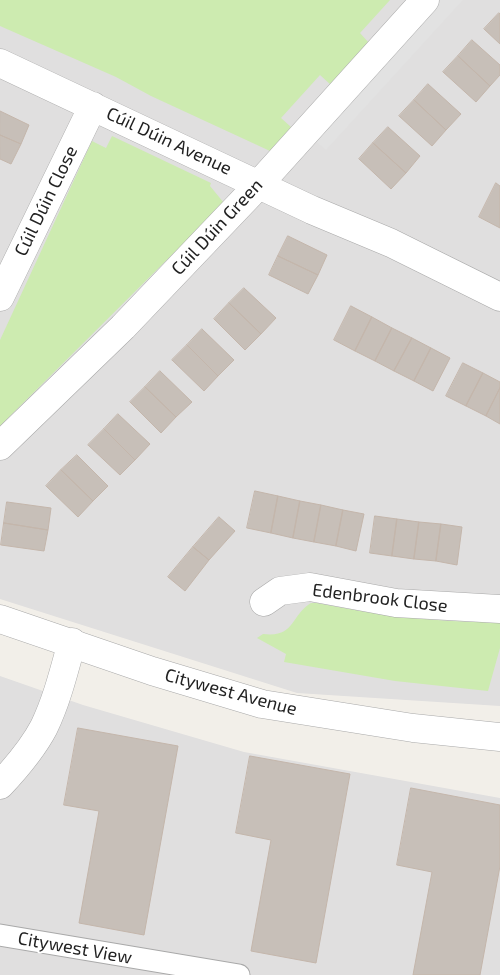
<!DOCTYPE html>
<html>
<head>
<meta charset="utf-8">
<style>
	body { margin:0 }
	canvas { display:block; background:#f2efe9 }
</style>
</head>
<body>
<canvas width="500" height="975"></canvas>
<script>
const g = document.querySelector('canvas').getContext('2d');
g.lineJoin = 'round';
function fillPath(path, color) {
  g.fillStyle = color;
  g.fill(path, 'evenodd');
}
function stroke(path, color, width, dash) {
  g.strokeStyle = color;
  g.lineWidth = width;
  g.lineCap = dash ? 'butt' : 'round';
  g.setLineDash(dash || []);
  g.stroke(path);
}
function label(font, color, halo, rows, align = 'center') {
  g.font = font + ' "Exo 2",sans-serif';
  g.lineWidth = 4;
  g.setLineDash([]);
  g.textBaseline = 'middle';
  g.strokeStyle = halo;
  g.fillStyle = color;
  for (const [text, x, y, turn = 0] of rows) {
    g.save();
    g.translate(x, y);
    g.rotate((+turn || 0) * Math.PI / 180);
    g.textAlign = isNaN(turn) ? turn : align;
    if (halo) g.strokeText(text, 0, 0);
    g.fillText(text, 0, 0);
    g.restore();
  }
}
const residential = new Path2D(`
	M 0,0 L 500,0 L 500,706 L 297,693 L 0,599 Z
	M 0,676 L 83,705 L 244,752 L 500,798 L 500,975 L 0,975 Z`);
const grass = new Path2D(`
	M 0,0 L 390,0 L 360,33 L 369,43 L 331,85 L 320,75 L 281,118 L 291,127 L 270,151 L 151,96 L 116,77 L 0,26 Z
	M 112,136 L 211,183 L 210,186 L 224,203 L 0,426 L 0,340 L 92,141 L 106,148 Z
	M 311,603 L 317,603 C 377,615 439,623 500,622 L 500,648 L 488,691 L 395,681 L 284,662 L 286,654 L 257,638 L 263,634 C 295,638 290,616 311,603 Z`);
const parking = new Path2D(`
	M 439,0 L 463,0 L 326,150 L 313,139 Z`);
const building = new Path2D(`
	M 499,13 L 500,14 L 500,44 L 484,29 Z
	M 472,40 L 500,65 L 500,75 L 490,86 L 458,56 Z
	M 458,56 L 490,86 L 476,102 L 443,72 Z
	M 428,84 L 461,114 L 446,130 L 414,100 Z
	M 414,100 L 446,130 L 432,146 L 399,116 Z
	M 0,111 L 29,125 L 21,144 L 0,135 Z
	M 388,127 L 420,156 L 406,173 L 373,143 Z
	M 0,135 L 21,144 L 11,164 L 0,159 Z
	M 373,143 L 406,173 L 391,189 L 359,159 Z
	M 496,183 L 500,186 L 500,228 L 479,217 Z
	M 288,236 L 327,255 L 318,275 L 278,256 Z
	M 278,256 L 318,275 L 308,294 L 269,275 Z
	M 244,288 L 276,318 L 261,334 L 229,303 Z
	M 229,303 L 261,334 L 245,350 L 214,319 Z
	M 351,306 L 372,317 L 355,351 L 334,340 Z
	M 372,317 L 392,328 L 375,361 L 355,351 Z
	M 392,328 L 412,338 L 394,371 L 375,361 Z
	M 202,329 L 234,360 L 218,376 L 187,345 Z
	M 412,338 L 431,348 L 414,381 L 394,371 Z
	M 187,345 L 218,376 L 204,391 L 172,360 Z
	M 431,348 L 450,358 L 433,391 L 414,381 Z
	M 463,363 L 483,373 L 466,406 L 446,396 Z
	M 160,371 L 192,402 L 176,417 L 145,387 Z
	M 483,373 L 500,382 L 500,388 L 486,416 L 466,406 Z
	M 145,387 L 176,417 L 161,433 L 130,402 Z
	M 500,388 L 500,424 L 486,416 Z
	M 118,414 L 150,444 L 135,460 L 104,429 Z
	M 104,429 L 135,460 L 120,475 L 88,445 Z
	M 77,455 L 108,486 L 93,501 L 61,470 Z
	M 61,470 L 93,501 L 78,517 L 46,486 Z
	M 255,491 L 278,496 L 271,533 L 247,528 Z
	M 278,496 L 300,501 L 293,538 L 271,533 Z
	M 300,501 L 321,505 L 314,542 L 293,538 Z
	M 7,502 L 51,508 L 48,530 L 4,523 Z
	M 321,505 L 343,510 L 336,546 L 314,542 Z
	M 343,510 L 364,514 L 356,551 L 336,546 Z
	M 375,516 L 397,519 L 392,556 L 370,553 Z
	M 219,517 L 235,531 L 209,560 L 193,547 Z
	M 397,519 L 419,522 L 414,559 L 392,556 Z
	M 419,522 L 441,524 L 436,561 L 414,559 Z
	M 4,523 L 48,530 L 44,551 L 1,545 Z
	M 441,524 L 462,527 L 457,565 L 436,561 Z
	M 193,547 L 209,560 L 185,591 L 168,577 Z
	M 78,728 L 178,746 L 144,935 L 79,923 L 99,811 L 64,805 Z
	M 250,756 L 350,774 L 316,963 L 251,951 L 271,840 L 236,833 Z
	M 411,788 L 500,805 L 500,866 L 480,975 L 413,975 L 432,872 L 397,865 Z`);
const pedestrian = new Path2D(`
	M 0,935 L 239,975`);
const minor = new Path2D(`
	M 0,63 L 312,210 L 391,243 L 500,297
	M 0,297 L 93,106
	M 0,446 L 123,327 L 249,195 L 425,0
	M 264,602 L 280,591 L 310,587 L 396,603 L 500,609
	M 0,785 C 16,768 33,748 44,727 C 57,700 64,671 72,642`);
const tertiary = new Path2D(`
	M 0,619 L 152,671 L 262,704 L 413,728 L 500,737`);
const streetNames = [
	["Cúil Dúin Avenue",169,141,25],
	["Cúil Dúin Close",46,201,-64],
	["Cúil Dúin Green",217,227,-47],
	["Edenbrook Close",380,598,7],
	["Citywest Avenue",231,692,15],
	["Citywest View",75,948,10]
];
fillPath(residential, '#e0dfdf');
fillPath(grass, '#cdebb0');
fillPath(parking, '#e2e2e2');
fillPath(building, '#c7bfb8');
stroke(building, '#c4b6ab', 1);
stroke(pedestrian, '#a9a9a9', 23);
stroke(minor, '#a9a9a9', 29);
stroke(tertiary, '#a9a9a9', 29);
stroke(pedestrian, '#fff', 21);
stroke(minor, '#fff', 28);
stroke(tertiary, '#fff', 28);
label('18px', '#222', '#fff', streetNames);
</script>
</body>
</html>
